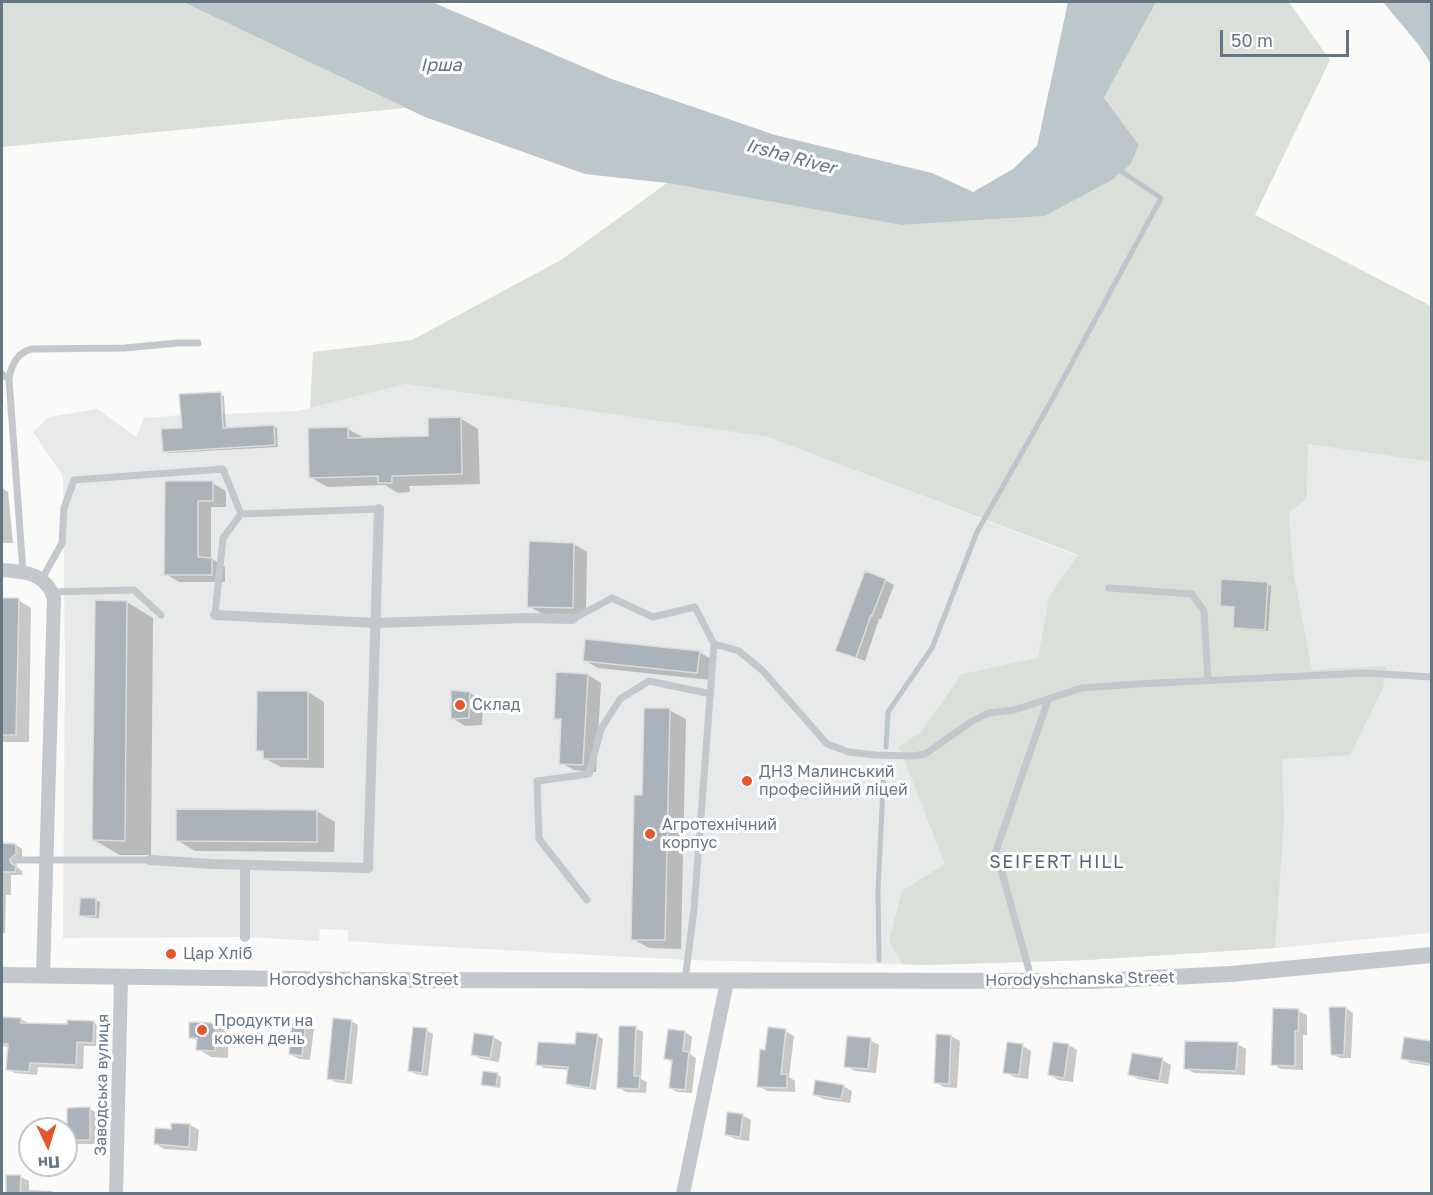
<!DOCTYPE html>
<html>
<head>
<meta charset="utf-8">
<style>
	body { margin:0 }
	#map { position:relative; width:1433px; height:1195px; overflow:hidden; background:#fafaf8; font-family:"Golos Text",sans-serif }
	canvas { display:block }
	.frame { position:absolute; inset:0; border:3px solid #657683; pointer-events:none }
	.north { position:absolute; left:18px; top:1117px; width:60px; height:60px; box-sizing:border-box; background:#fff; border:2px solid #c1c8cd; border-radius:50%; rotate:176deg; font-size:16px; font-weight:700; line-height:24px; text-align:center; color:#657683 }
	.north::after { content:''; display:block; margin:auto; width:21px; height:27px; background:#e4572e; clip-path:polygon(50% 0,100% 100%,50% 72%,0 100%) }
	.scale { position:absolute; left:1220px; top:30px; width:129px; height:27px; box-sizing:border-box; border:3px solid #657683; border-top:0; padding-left:8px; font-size:18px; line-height:21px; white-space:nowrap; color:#657683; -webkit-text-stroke:4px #fff; paint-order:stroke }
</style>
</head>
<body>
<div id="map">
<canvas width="1433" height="1195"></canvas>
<div class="frame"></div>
<div class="north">Пн</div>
<div class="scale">50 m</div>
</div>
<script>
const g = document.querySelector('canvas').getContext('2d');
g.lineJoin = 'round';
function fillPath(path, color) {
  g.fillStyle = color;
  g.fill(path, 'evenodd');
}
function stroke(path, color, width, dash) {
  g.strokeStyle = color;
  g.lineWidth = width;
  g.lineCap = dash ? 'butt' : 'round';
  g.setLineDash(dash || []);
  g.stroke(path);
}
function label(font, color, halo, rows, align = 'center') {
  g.font = font + ' "Golos Text",sans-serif';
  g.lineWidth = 6;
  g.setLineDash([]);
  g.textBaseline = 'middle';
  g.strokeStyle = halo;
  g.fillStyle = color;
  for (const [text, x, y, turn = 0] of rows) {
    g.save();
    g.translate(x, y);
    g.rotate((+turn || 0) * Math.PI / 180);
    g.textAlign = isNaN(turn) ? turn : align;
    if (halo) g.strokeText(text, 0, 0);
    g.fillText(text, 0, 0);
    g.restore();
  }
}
const built = new Path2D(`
	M 406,384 L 769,437 L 1078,556 L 1294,576 L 1289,514 L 1307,498 L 1308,444 L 1431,462 L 1431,933 L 1275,948 L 1087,960 L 925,965 L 687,960 L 391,944 L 348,941 L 348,930 L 320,929 L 319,941 L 245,937 L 63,938 L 65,667 L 63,476 L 33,432 L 49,417 L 97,409 L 136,437 L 144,418 L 181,415 L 179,394 L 221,392 L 222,414 L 297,411 Z`);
const green = new Path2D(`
	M 2,2 L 183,2 L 406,108 L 2,147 Z
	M 1156,2 L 1289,2 L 1330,60 L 1255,215 L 1431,306 L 1431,462 L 1308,444 L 1307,498 L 1289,514 L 1294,576 L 1312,670 L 1386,666 L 1383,688 L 1350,755 L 1282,759 L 1284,820 L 1275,948 L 1087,960 L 925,965 L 902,964 L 889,941 L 902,891 L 945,864 L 899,747 L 922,731 L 962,674 L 1038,658 L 1049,597 L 1078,555 L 768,437 L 406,384 L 310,408 L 313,352 L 412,340 L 561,260 L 667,183 L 901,225 L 1045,216 L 1112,180 L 1131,164 L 1139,145 L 1104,98 Z`);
const water = new Path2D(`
	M 183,2 L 432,2 L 609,78 L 775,135 L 932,173 L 973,192 L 1013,169 L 1037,146 L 1068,2 L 1156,2 L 1104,98 L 1139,145 L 1131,164 L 1112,180 L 1045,216 L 901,225 L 667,183 L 585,174 L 425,117 Z
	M 1383,2 L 1431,2 L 1431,64 L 1418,44 Z`);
const shadow = new Path2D(`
	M 220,393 L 224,396 L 226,429 L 273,426 L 277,428 L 278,447 L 168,453 L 164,451 L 183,429 Z
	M 460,418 L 478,429 L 480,484 L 409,486 L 410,492 L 398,493 L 385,485 L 328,487 L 310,477 L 348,429 L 366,439 L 430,438 Z
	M 167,483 L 212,483 L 226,491 L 226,507 L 211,507 L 211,558 L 225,567 L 225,582 L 179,582 L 166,574 Z
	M 2,488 L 8,492 L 13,543 L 2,543 Z
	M 574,544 L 587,552 L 586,614 L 542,614 L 529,606 Z
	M 885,580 L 894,585 L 881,619 L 879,619 L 865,661 L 837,650 Z
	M 1268,584 L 1271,586 L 1268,631 L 1238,629 L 1234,627 L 1236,608 L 1221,605 Z
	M 2,600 L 18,600 L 31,608 L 29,742 L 2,742 Z
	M 127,602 L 153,618 L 151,855 L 120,855 L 94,840 Z
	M 699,652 L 713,660 L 711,680 L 598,668 L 584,660 Z
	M 588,675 L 601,683 L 596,772 L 574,770 L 561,763 L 563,722 L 555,718 Z
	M 308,692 L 324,702 L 324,768 L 281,767 L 264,758 L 264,753 L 258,750 Z
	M 470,693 L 483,701 L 482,725 L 465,726 L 452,718 Z
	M 669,710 L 686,719 L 681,949 L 649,948 L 633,939 L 643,797 Z
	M 317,811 L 335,822 L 334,852 L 195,851 L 177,840 Z
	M 2,844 L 16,845 L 22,849 L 22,858 L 16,863 L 18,868 L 22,871 L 22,875 L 11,875 L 11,895 L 6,895 L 5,933 L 2,933 Z
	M 96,900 L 100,902 L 99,918 L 84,917 L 81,915 Z
	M 1346,1008 L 1353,1013 L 1351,1058 L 1340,1058 L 1332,1054 Z
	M 1298,1011 L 1307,1015 L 1307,1035 L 1303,1035 L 1303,1070 L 1281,1069 L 1273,1064 Z
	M 2,1019 L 21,1019 L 29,1024 L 68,1026 L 93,1022 L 101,1027 L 100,1046 L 84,1046 L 83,1069 L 38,1067 L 37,1075 L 15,1073 L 7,1069 L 9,1048 L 2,1045 Z
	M 351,1021 L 358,1025 L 352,1084 L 335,1082 L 328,1078 Z
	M 305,1023 L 314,1028 L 310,1060 L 299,1059 L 290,1054 Z
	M 216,1024 L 229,1032 L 228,1058 L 211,1057 L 198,1049 L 198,1041 L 190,1037 Z
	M 635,1028 L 643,1032 L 641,1079 L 647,1082 L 646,1093 L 626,1092 L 618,1087 Z
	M 426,1030 L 433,1034 L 428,1076 L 416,1074 L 410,1071 Z
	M 785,1031 L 794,1036 L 789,1077 L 795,1081 L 795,1092 L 767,1091 L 759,1086 L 766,1051 Z
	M 685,1032 L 692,1037 L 690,1054 L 696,1058 L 692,1093 L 677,1092 L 670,1088 L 673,1063 L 666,1058 Z
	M 597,1035 L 603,1039 L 596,1090 L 574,1087 L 568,1084 L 570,1070 L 544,1068 L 538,1064 Z
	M 937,1036 L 951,1036 L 960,1041 L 957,1088 L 944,1087 L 935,1082 Z
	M 493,1037 L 502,1042 L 499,1062 L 481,1059 L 472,1054 Z
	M 1406,1039 L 1432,1043 L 1432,1066 L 1411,1063 L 1403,1058 Z
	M 870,1040 L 879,1045 L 876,1073 L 855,1071 L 846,1066 Z
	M 1009,1044 L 1023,1046 L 1031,1051 L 1028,1079 L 1014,1077 L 1005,1072 Z
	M 1237,1044 L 1246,1049 L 1245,1075 L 1194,1073 L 1185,1068 Z
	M 1069,1045 L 1077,1050 L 1073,1082 L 1058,1080 L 1050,1075 Z
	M 1162,1060 L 1171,1065 L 1168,1084 L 1138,1079 L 1130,1074 Z
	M 498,1075 L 501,1077 L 500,1088 L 482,1084 Z
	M 843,1086 L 852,1091 L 850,1103 L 823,1099 L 814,1094 Z
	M 90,1109 L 98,1114 L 99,1144 L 77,1144 L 68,1139 Z
	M 742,1115 L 751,1120 L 749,1141 L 735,1139 L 726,1134 Z
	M 172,1125 L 190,1125 L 199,1130 L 197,1151 L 164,1149 L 156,1144 L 172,1130 Z
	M 21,1177 L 29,1181 L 29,1190 L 51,1191 L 56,1194 L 7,1194 Z
	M 157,1192 L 186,1192 L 189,1194 L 157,1194 Z`);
const stream = new Path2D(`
	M 886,747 L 888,712 L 932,648 L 977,532 L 1054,396 L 1161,198 L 1118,169
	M 879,960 L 878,890 L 884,767`);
const building = new Path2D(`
	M 221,392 L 223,428 L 274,425 L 275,445 L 163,452 L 161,429 L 182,428 L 179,394 Z
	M 461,417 L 462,474 L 392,476 L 392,483 L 378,483 L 378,476 L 309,478 L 308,428 L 348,427 L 348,438 L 428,436 L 428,418 Z
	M 165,481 L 213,481 L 213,501 L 198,501 L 198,557 L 212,558 L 212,575 L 164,575 Z
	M 529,541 L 574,543 L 573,608 L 527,607 Z
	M 865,571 L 886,579 L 872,616 L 871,615 L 856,658 L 835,651 Z
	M 1221,579 L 1268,582 L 1265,630 L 1233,628 L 1234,607 L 1220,606 Z
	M 2,598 L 19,598 L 16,735 L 2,735 Z
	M 95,600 L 127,601 L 125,841 L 92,840 Z
	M 585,639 L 700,651 L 697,673 L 583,661 Z
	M 556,672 L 588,674 L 583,765 L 559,764 L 561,719 L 554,719 Z
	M 451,690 L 470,692 L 469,718 L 451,719 Z
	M 257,691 L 308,691 L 308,759 L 263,759 L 263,751 L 256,751 Z
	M 644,708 L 670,708 L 665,940 L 631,940 L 634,795 L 642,795 Z
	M 176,809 L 317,810 L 317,842 L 176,841 Z
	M 2,843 L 16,844 L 16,854 L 10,859 L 11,863 L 16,866 L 15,872 L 2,872 Z
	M 80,898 L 96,898 L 96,916 L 79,916 Z
	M 1329,1007 L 1346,1007 L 1344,1055 L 1331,1055 Z
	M 1273,1008 L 1299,1009 L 1298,1031 L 1295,1031 L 1295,1066 L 1271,1065 Z
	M 2,1017 L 21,1018 L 21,1023 L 67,1024 L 67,1020 L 94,1021 L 93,1043 L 77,1042 L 76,1065 L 30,1063 L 29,1072 L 6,1070 L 8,1044 L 2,1044 Z
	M 333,1018 L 352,1020 L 345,1081 L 327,1079 Z
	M 292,1020 L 306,1022 L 302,1056 L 289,1054 Z
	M 189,1022 L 216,1023 L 215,1051 L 196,1050 L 197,1038 L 189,1038 Z
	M 619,1026 L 636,1026 L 634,1076 L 640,1076 L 639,1089 L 617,1088 Z
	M 413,1027 L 427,1028 L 422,1073 L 408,1071 Z
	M 768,1027 L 786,1029 L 781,1074 L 787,1074 L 787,1088 L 757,1087 L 760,1049 L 765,1050 Z
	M 668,1029 L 685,1031 L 683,1051 L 689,1052 L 685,1090 L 669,1088 L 672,1060 L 664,1059 Z
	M 576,1032 L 598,1034 L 590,1088 L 566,1084 L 568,1067 L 536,1065 L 538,1042 L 575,1044 Z
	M 474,1033 L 494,1036 L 490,1058 L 471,1055 Z
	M 936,1034 L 951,1035 L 949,1084 L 934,1083 Z
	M 847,1036 L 871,1038 L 868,1069 L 844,1067 Z
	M 1404,1037 L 1431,1041 L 1431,1064 L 1401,1059 Z
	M 1185,1041 L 1238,1042 L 1236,1071 L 1184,1069 Z
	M 1007,1042 L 1023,1044 L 1019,1075 L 1003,1073 Z
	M 1053,1042 L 1069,1044 L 1064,1078 L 1048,1075 Z
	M 1132,1053 L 1163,1058 L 1159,1081 L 1128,1075 Z
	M 483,1071 L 498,1073 L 496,1087 L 481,1085 Z
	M 815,1080 L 844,1085 L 841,1099 L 813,1095 Z
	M 90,1107 L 90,1140 L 67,1140 L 67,1108 Z
	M 727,1112 L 743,1114 L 740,1137 L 725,1135 Z
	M 171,1123 L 190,1124 L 189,1147 L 154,1144 L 155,1128 L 171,1129 Z
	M 6,1175 L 21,1175 L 20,1194 L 6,1194 Z`);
const service = new Path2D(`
	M 2,374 L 9,379 L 23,572
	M 9,379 C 11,366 17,353 31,349 L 125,348 L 177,343 L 198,343
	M 42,579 L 62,543 L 64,508 L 74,480 L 223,469 L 241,514
	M 1109,588 L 1192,594 L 1204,611 L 1208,680
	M 52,592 L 134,590 L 161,615
	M 215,615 L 223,538 L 241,514 L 379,509
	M 573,619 L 612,598 L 653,617 L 695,607 L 714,644
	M 16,860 L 150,860
	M 587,900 L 539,839 L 537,781 L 589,774 L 601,729 L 620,699 L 649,681 L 711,694
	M 685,980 L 694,909 L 714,644 L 739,651 L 763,671 L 827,744 L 849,752 L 875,755 L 913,756 L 925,754 L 971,722 L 988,713 L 1014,710 L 1082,688 L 1137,684 L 1366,673 L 1432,677
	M 1032,981 L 996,851 L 1048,700`);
const pedestrian = new Path2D(`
	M 215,615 L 376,623 L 526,618 L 573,619
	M 150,860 L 213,864 L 368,868 L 379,509
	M 245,865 L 245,937`);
const minor = new Path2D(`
	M 2,570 C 25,571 46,574 54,598 L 43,976
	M 116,1194 L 121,978
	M 683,1194 L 727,982`);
const tertiary = new Path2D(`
	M 2,975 L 365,980 L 1093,981 L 1231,974 L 1432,955`);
const markers = [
	[460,705,6,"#e4572e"],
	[747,781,6,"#e4572e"],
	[650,834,6,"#e4572e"],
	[171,954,6,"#e4572e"],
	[202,1030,6,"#e4572e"]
];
const poiNames = [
	["Склад",472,705],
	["ДНЗ Малинський",759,772],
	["професійний ліцей",759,790],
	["Агротехнічний",662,825],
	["корпус",662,843],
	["Цар Хліб",183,954],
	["Продукти на",214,1021],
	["кожен день",214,1039]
];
const streetNames = [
	["Horodyshchanska Street",1080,979,-1],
	["Horodyshchanska Street",364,980],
	["Заводська вулиця",102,1085,-89]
];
const waterNames = [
	["Ірша",441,65],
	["Irsha River",791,157,15]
];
const neighbourhoodNames = [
	["SEIFERT HILL",1057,862]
];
fillPath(built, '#e8e9e9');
fillPath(green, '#dadfd7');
fillPath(water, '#bbc7cb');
fillPath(shadow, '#0003');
stroke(stream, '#bbc7cb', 5);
fillPath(building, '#aab3b9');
stroke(building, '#dcdcda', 1.5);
stroke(service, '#c3c8cc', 7);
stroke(pedestrian, '#c3c8cc', 10);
stroke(minor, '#c3c8cc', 14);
stroke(tertiary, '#c3c8cc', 16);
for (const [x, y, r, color] of markers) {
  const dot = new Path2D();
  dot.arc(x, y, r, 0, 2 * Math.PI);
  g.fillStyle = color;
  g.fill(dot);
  stroke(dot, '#fff', 2);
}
label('16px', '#657683', '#fff', poiNames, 'left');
label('16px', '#657683', '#fff', streetNames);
label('italic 18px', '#60757c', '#fff', waterNames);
g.letterSpacing = '1.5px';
label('18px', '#57646e', '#fff', neighbourhoodNames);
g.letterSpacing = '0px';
</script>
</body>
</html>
